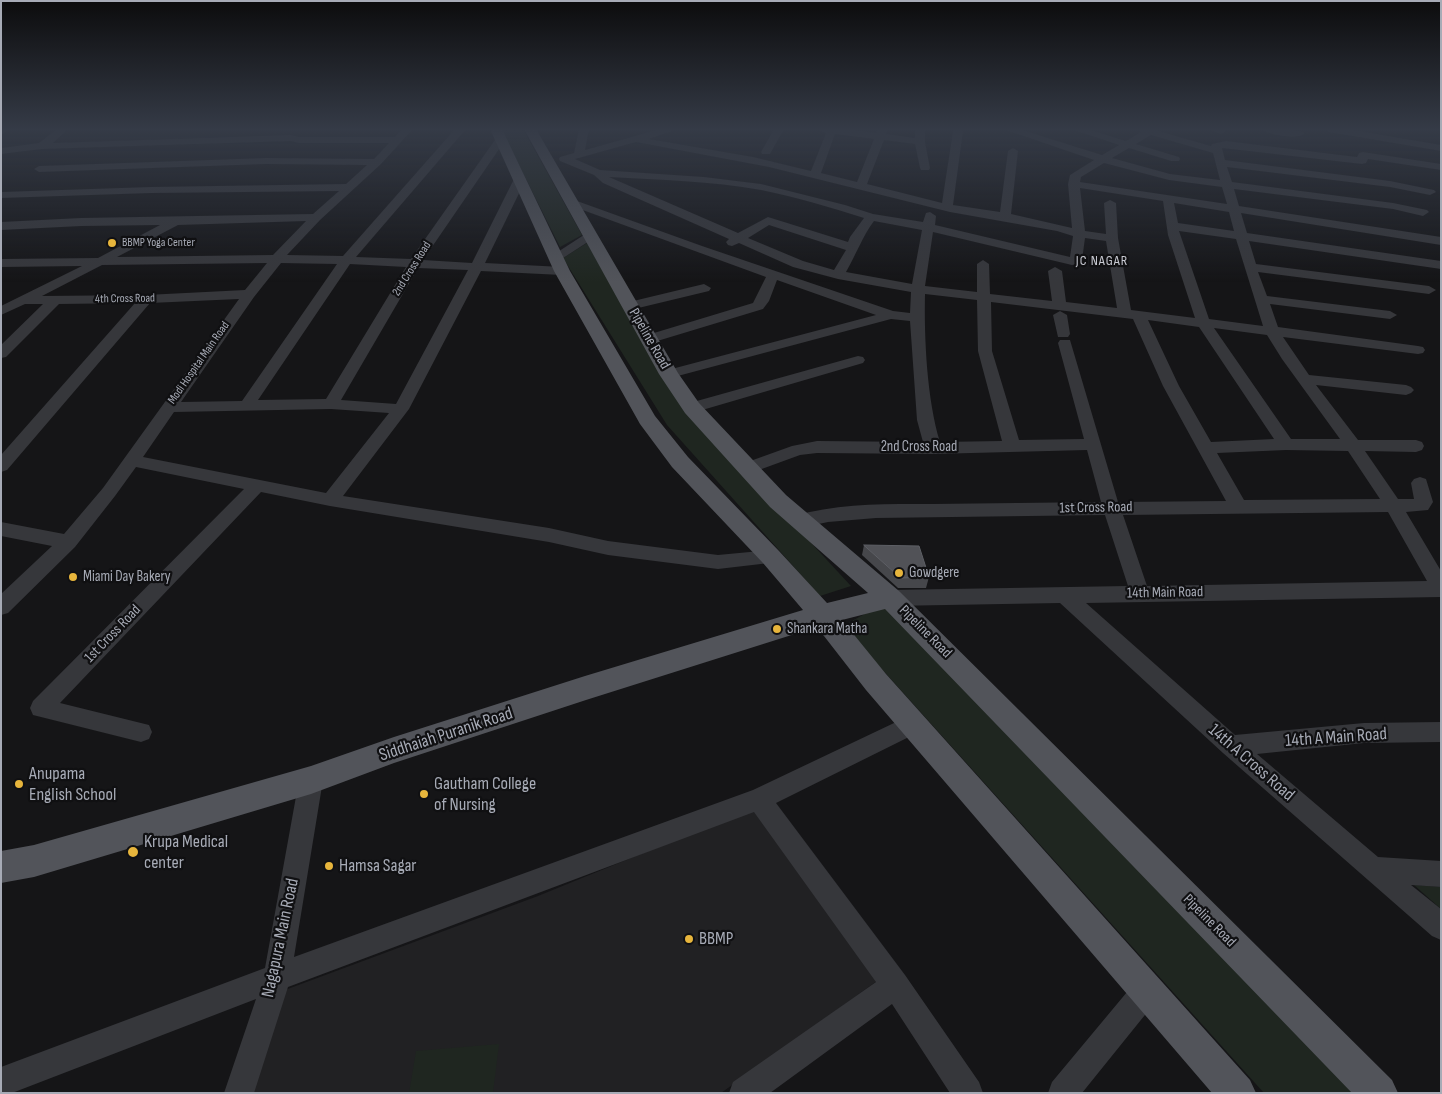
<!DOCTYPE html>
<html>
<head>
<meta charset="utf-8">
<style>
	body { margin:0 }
	#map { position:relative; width:1442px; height:1094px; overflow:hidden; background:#151517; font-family:"Sofia Sans Condensed",sans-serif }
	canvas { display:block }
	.frame { position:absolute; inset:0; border:2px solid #a7abb6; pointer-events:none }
</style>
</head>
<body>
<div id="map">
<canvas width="1442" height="1094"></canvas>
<div class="frame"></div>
</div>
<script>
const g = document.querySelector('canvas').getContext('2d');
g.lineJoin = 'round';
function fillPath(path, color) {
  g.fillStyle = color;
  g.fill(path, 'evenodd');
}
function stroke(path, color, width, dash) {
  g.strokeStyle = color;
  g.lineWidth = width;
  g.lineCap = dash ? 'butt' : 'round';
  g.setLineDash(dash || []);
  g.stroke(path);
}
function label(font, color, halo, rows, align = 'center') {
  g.font = font + ' "Sofia Sans Condensed",sans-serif';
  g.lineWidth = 4.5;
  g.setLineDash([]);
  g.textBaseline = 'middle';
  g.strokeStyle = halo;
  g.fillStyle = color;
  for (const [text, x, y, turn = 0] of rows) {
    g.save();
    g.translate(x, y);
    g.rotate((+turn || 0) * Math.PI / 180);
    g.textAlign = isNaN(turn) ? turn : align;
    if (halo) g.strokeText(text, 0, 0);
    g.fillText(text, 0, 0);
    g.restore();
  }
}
const built = new Path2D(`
	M 756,807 L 877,981 L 721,1093 L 253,1093 L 285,990 L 538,896 Z`);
const green = new Path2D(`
	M 501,129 L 523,129 L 582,235 L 560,247 Z
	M 587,243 L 679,400 L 851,586 L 820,596 L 667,425 L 563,258 Z
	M 886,602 L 1362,1093 L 1264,1093 L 843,626 Z
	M 1414,885 L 1441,887 L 1441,909 Z
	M 499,1044 L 493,1093 L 409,1093 L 416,1051 Z`);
const minor = new Path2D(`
	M 1,129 L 9,129 L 1,135 Z
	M 57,129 L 68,129 L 53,143 L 291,135 L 299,137 L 395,137 L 402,129 L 413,129 L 381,164 L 320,220 L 287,255 L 343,256 L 455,129 L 466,129 L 356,257 L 411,259 L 497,137 L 505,137 L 506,139 L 423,260 L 472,263 L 514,179 L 520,176 L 526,179 L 485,263 L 562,267 L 569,271 L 562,275 L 481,271 L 409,409 L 343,496 L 549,528 L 608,541 L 718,555 L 771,550 L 778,552 L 780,557 L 778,562 L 718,569 L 608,555 L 549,542 L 330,506 L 261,492 L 60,703 L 149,725 L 152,732 L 149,739 L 141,742 L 33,715 L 30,708 L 33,701 L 244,489 L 136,467 L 115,496 L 75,547 L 8,613 L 1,615 L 1,594 L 52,546 L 1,536 L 1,522 L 64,534 L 103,488 L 239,299 L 150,303 L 7,470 L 1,472 L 1,455 L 135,303 L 59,304 L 6,357 L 1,358 L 1,345 L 43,304 L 25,304 L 1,315 L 1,306 L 82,266 L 1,267 L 1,259 L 98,258 L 160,225 L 81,226 L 1,230 L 1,222 L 81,218 L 313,214 L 339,191 L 151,193 L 1,198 L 1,192 L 151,187 L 346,184 L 367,165 L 266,164 L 39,172 L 34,169 L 39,166 L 266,158 L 374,159 L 389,143 L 299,143 L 291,141 L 42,149 L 1,154 L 1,148 L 39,143 ZM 306,221 L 273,255 L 117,257 L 178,225 ZM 267,263 L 245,290 L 146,295 L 42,296 L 102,265 ZM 281,263 L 337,264 L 242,401 L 181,402 L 254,297 ZM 350,264 L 406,267 L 326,399 L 258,400 ZM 418,268 L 468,270 L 396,404 L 341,400 ZM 331,409 L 389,413 L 326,493 L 143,457 L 174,412 Z
	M 579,129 L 589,129 L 585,150 L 660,129 L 677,129 L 649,139 L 753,157 L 811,171 L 826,133 L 817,129 L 846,129 L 876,133 L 878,129 L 888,129 L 886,134 L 915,138 L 915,129 L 925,129 L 925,142 L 930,168 L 929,170 L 921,170 L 920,168 L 915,144 L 884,140 L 867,184 L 942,203 L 953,131 L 954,129 L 962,129 L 963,131 L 953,205 L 1000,212 L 1008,151 L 1013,148 L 1018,151 L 1011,214 L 1072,228 L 1068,184 L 1070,175 L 1094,160 L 1003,129 L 1019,129 L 1102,155 L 1119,145 L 1071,129 L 1087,129 L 1126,141 L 1141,132 L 1136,129 L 1159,129 L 1158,131 L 1211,146 L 1212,144 L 1226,141 L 1357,157 L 1359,153 L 1363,152 L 1441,164 L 1441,170 L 1368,159 L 1366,163 L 1362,164 L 1222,148 L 1225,160 L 1390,181 L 1434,190 L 1436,192 L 1430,195 L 1390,187 L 1227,167 L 1232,182 L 1393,203 L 1427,210 L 1429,212 L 1423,216 L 1393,209 L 1234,189 L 1239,206 L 1441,237 L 1441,245 L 1241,213 L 1247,233 L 1441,261 L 1441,269 L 1249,241 L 1256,264 L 1429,286 L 1436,290 L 1429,294 L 1258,272 L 1267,296 L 1390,311 L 1397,315 L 1390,319 L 1270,304 L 1278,327 L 1418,346 L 1423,347 L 1425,350 L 1423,353 L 1418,354 L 1283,337 L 1309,375 L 1406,385 L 1411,387 L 1414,390 L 1411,393 L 1406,395 L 1316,385 L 1358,440 L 1416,440 L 1422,442 L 1424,446 L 1422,450 L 1416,452 L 1365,451 L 1398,499 L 1414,499 L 1411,483 L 1414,479 L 1420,477 L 1426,479 L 1433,502 L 1428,510 L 1406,512 L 1441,571 L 1441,597 L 1086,603 L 1235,735 L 1364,723 L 1441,722 L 1441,742 L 1364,743 L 1257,754 L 1378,857 L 1441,861 L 1441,887 L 1411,885 L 1441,909 L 1441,940 L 1432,936 L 1223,753 L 1060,603 L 890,606 L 883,604 L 880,598 L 883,592 L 890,590 L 1128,586 L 1105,515 L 876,518 L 828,522 L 800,528 L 794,526 L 791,521 L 794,516 C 838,503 887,504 933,504 C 989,503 1045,503 1101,502 L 1087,450 L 933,454 L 817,453 L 800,455 L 748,474 L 742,472 L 739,468 L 742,464 L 792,446 L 817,441 L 923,442 L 917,420 L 910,321 L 891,319 L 674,377 L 664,377 L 661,374 L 664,371 L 876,315 L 777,280 L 769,301 L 763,309 L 654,342 L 644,342 L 642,339 L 644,336 L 753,303 L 766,277 L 569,205 L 567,203 L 569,201 L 577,201 L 702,246 L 893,311 L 910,313 L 911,292 L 838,279 L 793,267 L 739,243 L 732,246 L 728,245 L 726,242 L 729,239 L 603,183 L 594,175 L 560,161 L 559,159 L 560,157 L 574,153 ZM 835,134 L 874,139 L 857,182 L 821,173 ZM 1151,135 L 1213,153 L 1220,180 L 1170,174 L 1112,158 L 1129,148 L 1171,161 L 1179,161 L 1180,159 L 1179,157 L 1136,144 ZM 636,142 L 769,167 L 950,212 L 1057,231 L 1073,236 L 1070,257 L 935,225 L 936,216 L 930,212 L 926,213 L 923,222 L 873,214 L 845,205 L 761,184 L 704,177 L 600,170 L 575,159 ZM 1104,163 L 1169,180 L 1222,187 L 1227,204 L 1080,182 L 1081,177 ZM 609,177 C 659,180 711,181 761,190 C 795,197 830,207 864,218 L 850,237 L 848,242 L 768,217 L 738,233 ZM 1080,188 L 1163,201 L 1168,235 L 1195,318 L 1131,310 L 1118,238 L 1116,203 L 1110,200 L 1104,203 L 1106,234 L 1085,231 ZM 1174,203 L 1229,212 L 1234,231 L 1178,223 ZM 874,221 L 922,230 L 912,284 L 846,272 C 856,255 862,237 874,221 ZM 769,225 L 846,250 L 834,270 L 803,261 L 748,238 ZM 1179,231 L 1236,239 L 1263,326 L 1209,319 ZM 933,232 L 1072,265 L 1081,263 L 1082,260 L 1085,238 L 1106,241 L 1117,308 L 1066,302 L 1062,271 L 1055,267 L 1048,271 L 1052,301 L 990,294 L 989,264 L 983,260 L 977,264 L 977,292 L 925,286 ZM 925,294 L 977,300 L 978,351 L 1002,441 L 940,442 C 927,400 924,338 925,294 ZM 991,302 L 1133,319 L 1163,386 L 1226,501 L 1118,502 L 1070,340 L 1060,340 L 1058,343 L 1084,439 L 1019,440 L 992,351 ZM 1148,320 L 1199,327 L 1274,439 L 1211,442 L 1179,386 ZM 1214,328 L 1267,335 L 1282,359 L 1340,439 L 1291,439 ZM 1286,450 L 1348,451 L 1380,499 L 1244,500 L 1217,453 ZM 1388,512 L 1427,581 L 1147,586 L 1123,515 Z
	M 774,129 L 784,129 L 770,154 L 762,154 L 761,152 Z
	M 1209,129 L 1225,129 L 1226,131 L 1221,134 Z
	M 1262,129 L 1287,129 L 1303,132 L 1304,134 C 1297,140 1269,135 1262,129 Z
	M 1324,129 L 1347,129 L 1441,145 L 1441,151 L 1329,132 Z
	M 590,231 L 596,235 L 594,238 L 560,260 L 552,260 L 550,257 Z
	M 704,284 L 711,288 L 709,291 L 630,310 L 623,306 L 625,303 Z
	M 1060,311 L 1067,315 L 1070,334 L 1068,337 L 1058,337 L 1053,315 Z
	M 858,356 L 863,357 L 865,360 L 863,363 L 692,413 L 686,412 L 684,408 L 686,404 Z
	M 913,714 L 921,717 L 924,724 L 921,731 L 776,803 L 905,975 L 979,1082 L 983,1093 L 950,1093 L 892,1004 L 770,1093 L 729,1093 L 733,1082 L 876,982 L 754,812 L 288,987 L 254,1093 L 224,1093 L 256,999 L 12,1093 L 1,1093 L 1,1067 L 265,968 L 299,780 L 303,772 L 311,769 L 319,772 L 323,780 L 294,957 L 753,790 Z
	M 1147,976 L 1157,980 L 1161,990 L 1157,1000 L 1082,1093 L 1048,1093 L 1052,1082 L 1137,980 Z`);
const major = new Path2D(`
	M 490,129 L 502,129 L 570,271 L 655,416 L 688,457 L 779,551 L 827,603 L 868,593 L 770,507 L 685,413 L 659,374 L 524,129 L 536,129 L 678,373 L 699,403 L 786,495 L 899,591 L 1392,1080 L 1398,1093 L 1352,1093 L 885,609 L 842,620 L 886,674 L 1250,1080 L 1256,1093 L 1212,1093 L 866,690 L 817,627 L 586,700 L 394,763 L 311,794 L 34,877 L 1,883 L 1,851 L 34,845 L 311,766 L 394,737 L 585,676 L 803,610 L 763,563 L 672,467 L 640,424 L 554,271 Z`);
const wall = new Path2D(`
	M 864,545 L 929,577 L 926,588 L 898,588 L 862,555 Z`);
const building = new Path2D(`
	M 864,545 L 919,546 L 929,577 L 901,578 Z`);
const markers = [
	[112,243,5,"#e7b53c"],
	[899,573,5,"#e7b53c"],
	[73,577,5,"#e7b53c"],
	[777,629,5,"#e7b53c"],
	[19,784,5,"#e7b53c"],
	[424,794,5,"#e7b53c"],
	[133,852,6,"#e7b53c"],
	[329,866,5,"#e7b53c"],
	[689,939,5,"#e7b53c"]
];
const farPoinames = [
	["BBMP Yoga Center",122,243]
];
const farStreetnames = [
	["2nd Cross Road",412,269,-58],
	["4th Cross Road",125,299,-1],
	["Modi Hospital Main Road",199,363,-55]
];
const farNeighbourhoodnames = [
	["JC NAGAR",1102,261]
];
const streetNames = [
	["Pipeline Road",649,339,60],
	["2nd Cross Road",919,447],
	["1st Cross Road",1096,508,-1],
	["14th Main Road",1165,593,-1],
	["Pipeline Road",925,632,45],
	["1st Cross Road",113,634,-46],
	["Pipeline Road",1209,921,45]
];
const poiNames = [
	["Gowdgere",909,573],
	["Miami Day Bakery",83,577],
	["Shankara Matha",787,629]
];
const nearStreetnames = [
	["Siddhaiah Puranik Road",446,735,-18],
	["14th A Main Road",1336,738,-4],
	["14th A Cross Road",1251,763,41],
	["Nagapura Main Road",281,938,-78]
];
const nearPoinames = [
	["Anupama",29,774],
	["English School",29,795],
	["Gautham College",434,784],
	["of Nursing",434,805],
	["Krupa Medical",144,842],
	["center",144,863],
	["Hamsa Sagar",339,866],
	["BBMP",699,939]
];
fillPath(built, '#212123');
fillPath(green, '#1f2620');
fillPath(minor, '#36373b');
fillPath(major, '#52545a');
fillPath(wall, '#46474b');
fillPath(building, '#515257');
stroke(building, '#5e6066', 1);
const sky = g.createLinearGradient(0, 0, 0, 282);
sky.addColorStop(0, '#0c0c0d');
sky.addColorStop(0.46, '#353b47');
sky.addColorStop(1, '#353b4700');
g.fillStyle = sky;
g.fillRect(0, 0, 1442, 282);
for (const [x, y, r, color] of markers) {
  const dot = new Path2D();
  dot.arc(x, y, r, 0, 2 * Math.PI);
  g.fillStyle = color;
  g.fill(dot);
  stroke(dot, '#101012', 2);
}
label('12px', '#a7abb6', '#101012', farPoinames, 'left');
label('12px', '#a7abb6', '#101012', farStreetnames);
g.letterSpacing = '1px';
label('14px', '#c8cad2', '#101012', farNeighbourhoodnames);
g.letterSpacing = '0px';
label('15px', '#a7abb6', '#101012', streetNames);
label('15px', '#a7abb6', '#101012', poiNames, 'left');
label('18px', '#a7abb6', '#101012', nearStreetnames);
label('18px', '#a7abb6', '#101012', nearPoinames, 'left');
</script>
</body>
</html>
